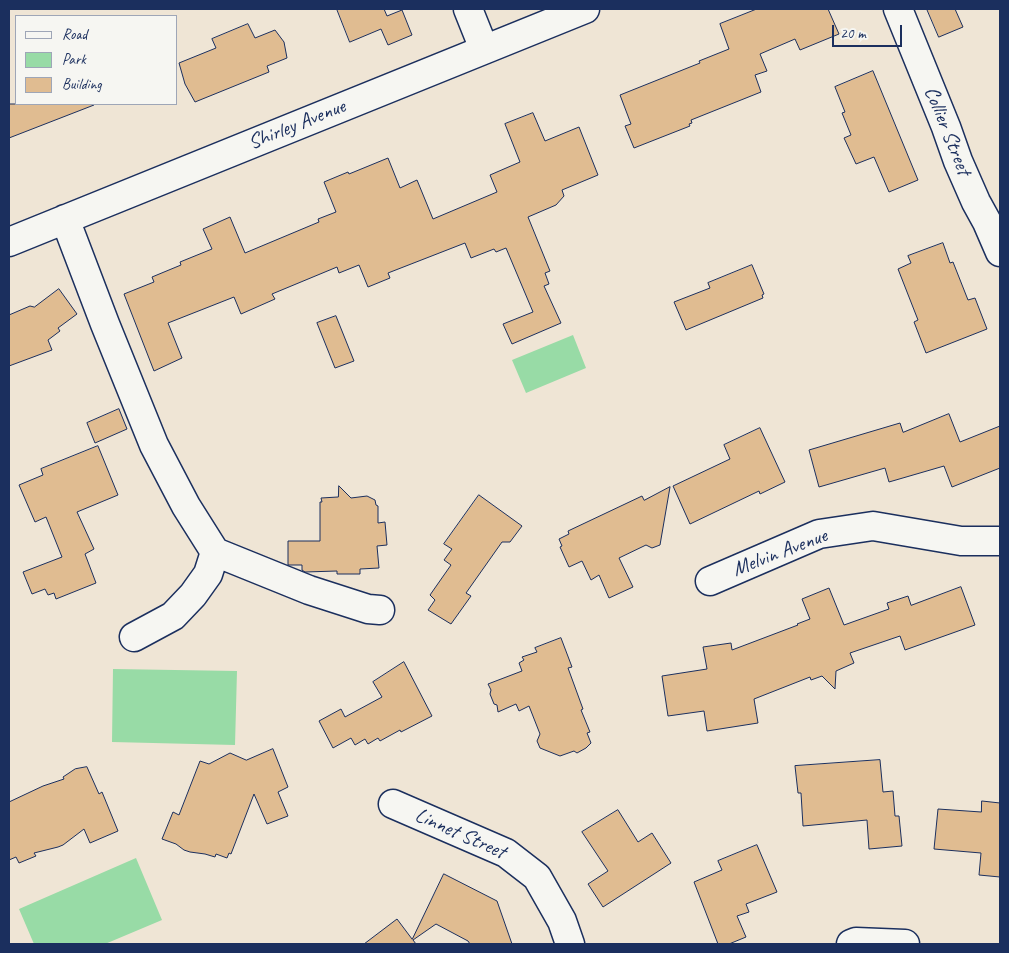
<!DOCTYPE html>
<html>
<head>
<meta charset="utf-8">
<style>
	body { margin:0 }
	#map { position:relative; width:1009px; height:953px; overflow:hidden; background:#efe5d5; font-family:Caveat,sans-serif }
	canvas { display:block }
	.frame { position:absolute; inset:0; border:10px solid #1b2f5e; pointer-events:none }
	.legend { position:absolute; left:15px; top:15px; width:162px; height:90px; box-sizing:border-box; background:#f6f6f2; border:1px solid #9ea6b7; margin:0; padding:6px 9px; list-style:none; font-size:15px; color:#1b2f5e }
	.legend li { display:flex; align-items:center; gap:10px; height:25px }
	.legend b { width:25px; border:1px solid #9ea6b7 }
	.scale { position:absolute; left:832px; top:25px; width:70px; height:22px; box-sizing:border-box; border:2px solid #1b2f5e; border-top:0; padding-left:6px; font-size:15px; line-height:18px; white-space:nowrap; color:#1b2f5e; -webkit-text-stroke:4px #f6f6f2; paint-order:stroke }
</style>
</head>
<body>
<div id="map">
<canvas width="1009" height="953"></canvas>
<div class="frame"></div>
<ul class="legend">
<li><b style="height:6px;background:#f6f6f2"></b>Road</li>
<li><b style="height:14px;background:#98dba6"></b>Park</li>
<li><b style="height:14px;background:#e0bc91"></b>Building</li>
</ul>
<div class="scale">20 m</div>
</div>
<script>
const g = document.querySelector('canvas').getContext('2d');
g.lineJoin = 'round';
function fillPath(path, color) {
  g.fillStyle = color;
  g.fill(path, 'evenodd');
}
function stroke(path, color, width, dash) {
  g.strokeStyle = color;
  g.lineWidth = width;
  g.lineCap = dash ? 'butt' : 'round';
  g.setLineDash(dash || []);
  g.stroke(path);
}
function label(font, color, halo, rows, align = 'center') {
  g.font = font + ' Caveat,sans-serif';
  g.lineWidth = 4.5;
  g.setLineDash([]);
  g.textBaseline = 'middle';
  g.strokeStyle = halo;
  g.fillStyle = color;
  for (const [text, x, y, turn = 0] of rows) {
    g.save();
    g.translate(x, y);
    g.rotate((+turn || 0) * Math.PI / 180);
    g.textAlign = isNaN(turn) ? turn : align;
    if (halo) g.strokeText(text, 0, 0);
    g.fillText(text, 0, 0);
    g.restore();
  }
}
const green = new Path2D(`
	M 573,335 L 586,368 L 526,393 L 512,360 Z
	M 113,669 L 237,671 L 235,745 L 112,742 Z
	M 136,858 L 162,920 L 105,944 L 34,944 L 19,909 Z`);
const building = new Path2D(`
	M 337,9 L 384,9 L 387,16 L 402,10 L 412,35 L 388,45 L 381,29 L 350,42 Z
	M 757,9 L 828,9 L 839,34 L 800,50 L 795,39 L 760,54 L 767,71 L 755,75 L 761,92 L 691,120 L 692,123 L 689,124 L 690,126 L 634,148 L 625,126 L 631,124 L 620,95 L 700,63 L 699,61 L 729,49 L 720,24 Z
	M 927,9 L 955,9 L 963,27 L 939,37 Z
	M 248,24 L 255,38 L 275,30 L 284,42 L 287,58 L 267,66 L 269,72 L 195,102 L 185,84 L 179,63 L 216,48 L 212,39 Z
	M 873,71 L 918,180 L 889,192 L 874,157 L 856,164 L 844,138 L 851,135 L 842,113 L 845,112 L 835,87 Z
	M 9,104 L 94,104 L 94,105 L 9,138 Z
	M 533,113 L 545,141 L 579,127 L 598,175 L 562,190 L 564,196 L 556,205 L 528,217 L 550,271 L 545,273 L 549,284 L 544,286 L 561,323 L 512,344 L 503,324 L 533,312 L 506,248 L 496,252 L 494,249 L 471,258 L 465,243 L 388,273 L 390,278 L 368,287 L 359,265 L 339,273 L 337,267 L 272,294 L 275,299 L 241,314 L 234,297 L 168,323 L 182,358 L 154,371 L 124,294 L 154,282 L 152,277 L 181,265 L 180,262 L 212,249 L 203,229 L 230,217 L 245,253 L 319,222 L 318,219 L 336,212 L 324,182 L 348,172 L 349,174 L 388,158 L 400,188 L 417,180 L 433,219 L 497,192 L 490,175 L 520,162 L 505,124 Z
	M 943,243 L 950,263 L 953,262 L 968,300 L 975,298 L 987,329 L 926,353 L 914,322 L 918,320 L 898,269 L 911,263 L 908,256 Z
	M 752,265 L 764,294 L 762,295 L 763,298 L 686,330 L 674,302 L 710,288 L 708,283 Z
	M 59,289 L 77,314 L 58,328 L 60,331 L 48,340 L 52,350 L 9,366 L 9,315 L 30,306 L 34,307 Z
	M 336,316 L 354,361 L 335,368 L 317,323 Z
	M 119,409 L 127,429 L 95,443 L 87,423 Z
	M 949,414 L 960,442 L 1000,426 L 1000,468 L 952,487 L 944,466 L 889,482 L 885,468 L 819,487 L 809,450 L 900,423 L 903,432 Z
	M 760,428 L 785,482 L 760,494 L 759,491 L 690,524 L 673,486 L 730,459 L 724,445 Z
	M 98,446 L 118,495 L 77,512 L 94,549 L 85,554 L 96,583 L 56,599 L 54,593 L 48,595 L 45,589 L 32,594 L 23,572 L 62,557 L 46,517 L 35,522 L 19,485 L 43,475 L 41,469 Z
	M 339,486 L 351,498 L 367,496 L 375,500 L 376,505 L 378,506 L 378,523 L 385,522 L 387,545 L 377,546 L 379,568 L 360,569 L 360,574 L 337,574 L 337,571 L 305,572 L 302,570 L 302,565 L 288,565 L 288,541 L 320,541 L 320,502 L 322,502 L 321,498 L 338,497 Z
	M 670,487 L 660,545 L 652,548 L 646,545 L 619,558 L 633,587 L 609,598 L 599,575 L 591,580 L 582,561 L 569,567 L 560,547 L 562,546 L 559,539 L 569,534 L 568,531 L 642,496 L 644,500 Z
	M 479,495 L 522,526 L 510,542 L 502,542 L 466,593 L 471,596 L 451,624 L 428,610 L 435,600 L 430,595 L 451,565 L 444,560 L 452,549 L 444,544 Z
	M 961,587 L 975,625 L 905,650 L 900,636 L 850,653 L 854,663 L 836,671 L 835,689 L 822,676 L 811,680 L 810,677 L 754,699 L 758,723 L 707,731 L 704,711 L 668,716 L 662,676 L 707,669 L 703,647 L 731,643 L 732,650 L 798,625 L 797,624 L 810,619 L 802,599 L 829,588 L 844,625 L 889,609 L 887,603 L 908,596 L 911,605 Z
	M 561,638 L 572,667 L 568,668 L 583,709 L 581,710 L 590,732 L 587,733 L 591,743 L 586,748 L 577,753 L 574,751 L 560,756 L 540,748 L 537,741 L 540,734 L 529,706 L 519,711 L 516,704 L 498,712 L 497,705 L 494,704 L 490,694 L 491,690 L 488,684 L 522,671 L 519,663 L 524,660 L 522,657 L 537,652 L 535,648 Z
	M 404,662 L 432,716 L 401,732 L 400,730 L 380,741 L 378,738 L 368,744 L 365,739 L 355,745 L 351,738 L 333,748 L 319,721 L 341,709 L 345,717 L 382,697 L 373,682 Z
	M 273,749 L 288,787 L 278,792 L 288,816 L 267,824 L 254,794 L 231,854 L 229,853 L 227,858 L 216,854 L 215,857 L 205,854 L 190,852 L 184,850 L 176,844 L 162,839 L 173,812 L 179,815 L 200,761 L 209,764 L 230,753 L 246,760 Z
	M 880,760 L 883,792 L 893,791 L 895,816 L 899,816 L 902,846 L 869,849 L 867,820 L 803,826 L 801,793 L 798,793 L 795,766 Z
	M 87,767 L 99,794 L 102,792 L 118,831 L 90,843 L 84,829 L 63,845 L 58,847 L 34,853 L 36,856 L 19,863 L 16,857 L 9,860 L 9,802 L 43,786 L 64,779 L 63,777 L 75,769 Z
	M 982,801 L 1000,803 L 1000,877 L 979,875 L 981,853 L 934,849 L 938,809 L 981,812 Z
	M 618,810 L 638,842 L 652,833 L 671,863 L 603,907 L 588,884 L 608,871 L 582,832 Z
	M 757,845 L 777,892 L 746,904 L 749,912 L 737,916 L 746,937 L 729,944 L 718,944 L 694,882 L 722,870 L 718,861 Z
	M 444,874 L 497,901 L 512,944 L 470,944 L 468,941 L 436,924 L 413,940 L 416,944 L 364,944 L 397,919 L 412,939 Z`);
const minor = new Path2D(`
	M 468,9 L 484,49
	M 898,9 L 946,127 L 958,161 L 976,202 L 987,222 L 1000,252
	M 65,219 L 105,324 L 154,445 L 186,506 L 215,552 L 309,590 L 368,609 L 380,610
	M 9,242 L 585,9
	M 710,581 L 819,534 L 873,526 L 961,541 L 1000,541
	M 134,637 L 173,616 L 193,595 L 208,574 L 215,552
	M 393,804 L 506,853 L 537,877 L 562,921 L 570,944
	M 851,944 L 856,942 L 905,944`);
const streetNames = [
	["Shirley Avenue",297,125,-22],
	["Collier Street",947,131,68],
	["Melvin Avenue",780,553,-21],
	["Linnet Street",460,834,24]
];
fillPath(green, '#98dba6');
fillPath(building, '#e0bc91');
stroke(building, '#1b2f5e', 1);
stroke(minor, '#1b2f5e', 31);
stroke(minor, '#f6f6f2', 28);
label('21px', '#1b2f5e', '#f6f6f2', streetNames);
</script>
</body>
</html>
